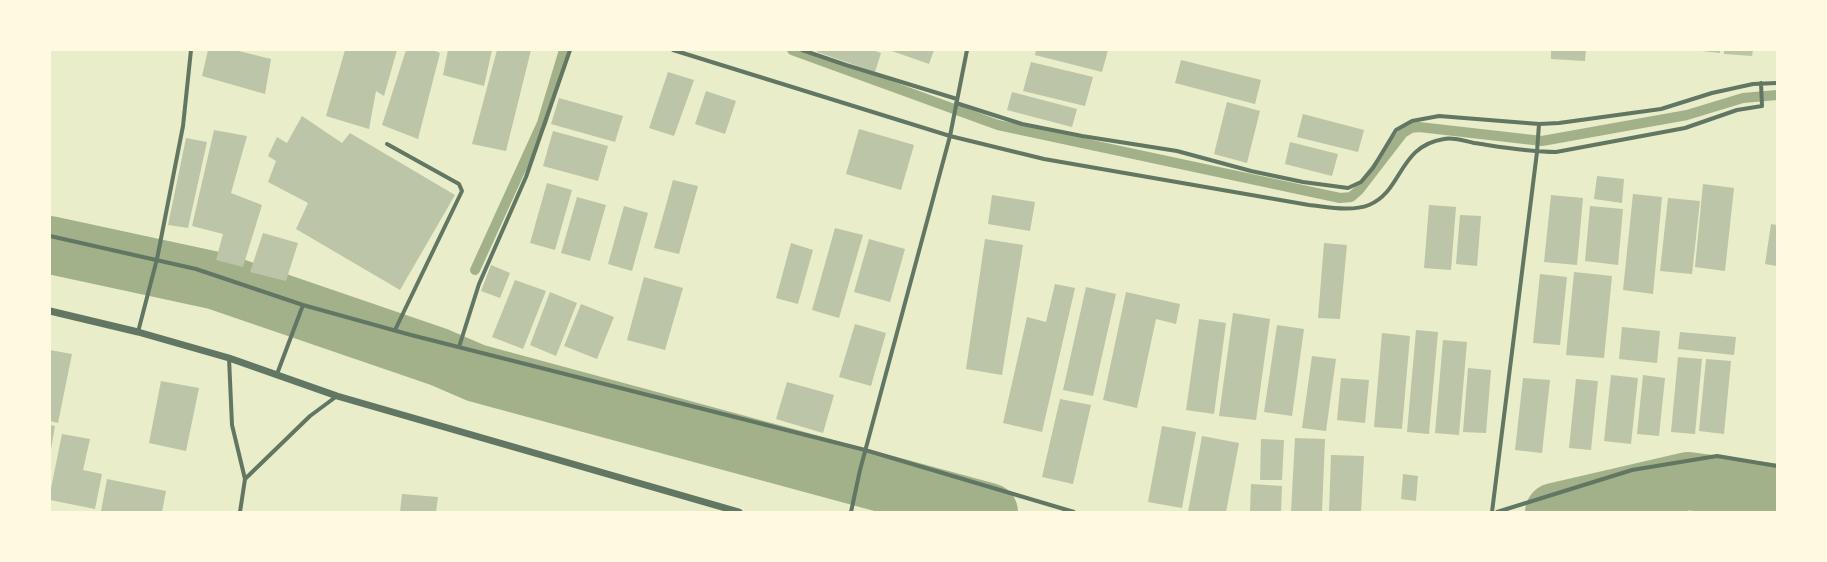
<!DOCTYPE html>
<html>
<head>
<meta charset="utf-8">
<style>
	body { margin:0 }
	#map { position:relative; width:1827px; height:562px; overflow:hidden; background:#e9edc9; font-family:"Titillium Web",sans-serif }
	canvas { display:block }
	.frame { position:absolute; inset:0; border:51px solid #fefae0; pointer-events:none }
</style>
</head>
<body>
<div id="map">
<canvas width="1827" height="562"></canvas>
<div class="frame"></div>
</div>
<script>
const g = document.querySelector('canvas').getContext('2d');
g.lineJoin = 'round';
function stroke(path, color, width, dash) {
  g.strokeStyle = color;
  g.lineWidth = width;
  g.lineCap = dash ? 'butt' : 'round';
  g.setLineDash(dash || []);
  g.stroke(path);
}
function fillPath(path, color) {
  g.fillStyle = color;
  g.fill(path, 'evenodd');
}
const stream = new Path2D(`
	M 792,50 L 998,125 L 1340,198 L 1351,197 L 1359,190 L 1403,133 L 1411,128 L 1419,127 L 1542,141 L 1687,115 L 1743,98 L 1777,95
	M 475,270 L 542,123 L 564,50`);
const river = new Path2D(`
	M 50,245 L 217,281 L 439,357 L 476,373 L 989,512
	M 1554,512 L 1688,481 L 1777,493`);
const building = new Path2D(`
	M 208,50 L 235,50 L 271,59 L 265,94 L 202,76 Z
	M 345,50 L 397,50 L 384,96 L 376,91 L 369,129 L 326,116 Z
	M 406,50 L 433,50 L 440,53 L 418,139 L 382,125 Z
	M 448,50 L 492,50 L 484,86 L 443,75 Z
	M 497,50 L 531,50 L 506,151 L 472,144 Z
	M 818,50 L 873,50 L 881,53 L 875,72 L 817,52 Z
	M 889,50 L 934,50 L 929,64 Z
	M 1036,50 L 1108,50 L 1102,72 L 1035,55 Z
	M 1551,50 L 1586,50 L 1585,61 L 1551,59 Z
	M 1692,50 L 1720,50 L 1720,53 Z
	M 1724,50 L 1753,50 L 1752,56 L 1724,54 Z
	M 1181,60 L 1261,80 L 1255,104 L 1175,83 Z
	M 1031,62 L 1093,77 L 1085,106 L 1023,91 Z
	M 668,72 L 694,80 L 674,136 L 649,128 Z
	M 706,91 L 736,101 L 725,134 L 695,124 Z
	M 1012,92 L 1077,109 L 1072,127 L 1007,110 Z
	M 559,98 L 623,116 L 615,142 L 551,124 Z
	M 1227,102 L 1260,111 L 1247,163 L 1214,154 Z
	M 1303,114 L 1364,130 L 1358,152 L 1297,137 Z
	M 302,116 L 342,143 L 350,133 L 455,195 L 400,290 L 296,229 L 308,203 L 268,182 L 276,161 L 268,156 L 277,137 L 287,143 Z
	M 859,129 L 914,145 L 901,190 L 846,174 Z
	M 214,130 L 247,136 L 231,193 L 262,205 L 243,267 L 216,260 L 223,234 L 192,226 Z
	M 553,131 L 608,146 L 598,181 L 543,166 Z
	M 186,138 L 207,142 L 188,228 L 168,225 Z
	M 1290,142 L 1338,154 L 1332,176 L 1285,164 Z
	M 1597,176 L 1624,179 L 1622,203 L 1594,199 Z
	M 673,180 L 698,186 L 679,254 L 654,248 Z
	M 547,183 L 572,190 L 555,250 L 530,243 Z
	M 1703,184 L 1734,188 L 1725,271 L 1695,267 Z
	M 1633,194 L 1662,197 L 1653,294 L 1623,290 Z
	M 992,195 L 1035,202 L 1030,231 L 988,224 Z
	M 1551,195 L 1583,198 L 1577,265 L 1544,262 Z
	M 577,197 L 606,205 L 590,261 L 561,253 Z
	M 1668,198 L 1700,201 L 1692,274 L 1660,271 Z
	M 1429,205 L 1456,207 L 1451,270 L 1424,268 Z
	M 624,206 L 648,213 L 632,271 L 608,264 Z
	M 1590,206 L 1623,209 L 1618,265 L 1585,261 Z
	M 1460,215 L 1481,216 L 1477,266 L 1456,264 Z
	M 1771,224 L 1777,225 L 1777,266 L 1765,264 Z
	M 835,228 L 863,235 L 839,318 L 812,310 Z
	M 263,233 L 298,243 L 286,281 L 250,272 Z
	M 869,239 L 905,249 L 890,302 L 854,292 Z
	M 985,239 L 1023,245 L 1002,375 L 966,369 Z
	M 791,243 L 813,250 L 798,304 L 776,298 Z
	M 1324,243 L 1347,245 L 1340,319 L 1318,318 Z
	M 491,265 L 510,273 L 500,298 L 481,291 Z
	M 1574,272 L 1612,276 L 1604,358 L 1566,355 Z
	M 1540,274 L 1567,277 L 1560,345 L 1533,343 Z
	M 644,277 L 683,288 L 665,350 L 627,340 Z
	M 515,280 L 546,291 L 523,349 L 492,337 Z
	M 1055,284 L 1075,288 L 1042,432 L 1003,423 L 1027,317 L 1046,322 Z
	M 1086,287 L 1116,294 L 1093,396 L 1063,390 Z
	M 550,292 L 577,303 L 556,356 L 530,345 Z
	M 1126,292 L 1180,304 L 1176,324 L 1156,319 L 1137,408 L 1103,400 Z
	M 581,304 L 614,317 L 597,359 L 564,346 Z
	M 1233,313 L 1270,319 L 1256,420 L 1219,416 Z
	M 1199,319 L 1226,323 L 1214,414 L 1186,410 Z
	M 855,324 L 886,333 L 871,386 L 839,377 Z
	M 1277,325 L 1304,329 L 1292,416 L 1264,412 Z
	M 1622,327 L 1660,331 L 1657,363 L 1619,359 Z
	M 1416,330 L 1438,332 L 1429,434 L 1407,432 Z
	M 1680,332 L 1736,337 L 1734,355 L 1678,349 Z
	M 1382,333 L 1410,336 L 1402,429 L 1374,427 Z
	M 1443,340 L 1467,342 L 1459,435 L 1435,433 Z
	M 50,350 L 72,354 L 58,423 L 50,421 Z
	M 1312,356 L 1336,359 L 1326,431 L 1302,428 Z
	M 1678,357 L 1702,359 L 1695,434 L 1671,432 Z
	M 1706,359 L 1731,361 L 1724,434 L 1699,431 Z
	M 1468,368 L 1491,370 L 1486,433 L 1463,432 Z
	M 1611,375 L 1638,378 L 1631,444 L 1604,441 Z
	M 1643,375 L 1665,378 L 1659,436 L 1637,434 Z
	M 1341,378 L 1369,380 L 1365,423 L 1337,420 Z
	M 1523,378 L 1550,380 L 1542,453 L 1515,450 Z
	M 1576,379 L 1598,381 L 1591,450 L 1569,448 Z
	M 161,381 L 199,388 L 186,451 L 149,443 Z
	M 787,382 L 834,395 L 823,433 L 776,419 Z
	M 1060,399 L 1091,405 L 1073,484 L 1042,477 Z
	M 50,425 L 55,426 L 51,449 L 50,449 Z
	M 1162,426 L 1196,432 L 1182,508 L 1148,502 Z
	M 62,434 L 90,439 L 83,470 L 102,474 L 95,509 L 50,500 L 50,493 Z
	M 1202,436 L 1239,443 L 1226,512 L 1188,512 Z
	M 1295,438 L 1325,439 L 1322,512 L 1291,512 Z
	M 1261,439 L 1284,440 L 1282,480 L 1260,480 Z
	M 1331,455 L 1364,456 L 1361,512 L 1329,512 Z
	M 1403,474 L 1418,476 L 1416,501 L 1401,499 Z
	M 107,479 L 166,491 L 162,512 L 101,511 Z
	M 1251,484 L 1282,486 L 1281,512 L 1250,512 Z
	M 402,494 L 438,497 L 436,512 L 400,512 Z`);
const minor = new Path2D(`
	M 673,50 L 950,136 L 1044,159 L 1309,205 C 1328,207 1351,212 1369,205 C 1403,191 1398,146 1444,139 C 1453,137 1465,141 1474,143 C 1501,147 1528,152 1556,152 L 1685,128 L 1737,110 L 1762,106 L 1761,83
	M 802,50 L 846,65 L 957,99
	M 956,103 L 1022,124 L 1082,136 L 1177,151 L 1251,171 L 1303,182 L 1348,188 L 1361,182 L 1373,168 L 1396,130 L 1412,121 L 1439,116 L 1539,124 L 1559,123 L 1661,109 L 1712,93 L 1753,84 L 1777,83
	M 387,144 L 459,184 L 462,191 L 395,330
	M 50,236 L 196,269 L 303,305 L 411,335 L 865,450 L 1074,512
	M 138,332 L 157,259 L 183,126 L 191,50
	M 459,347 L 479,284 L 526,177 L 570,50
	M 229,358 L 232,425 L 245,479 L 240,512
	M 277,374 L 303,305
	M 245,479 L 310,416 L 337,396
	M 851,512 L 860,470 L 950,136 L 967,50
	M 1492,512 L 1537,152 L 1539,124
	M 1497,512 L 1632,470 L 1717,456 L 1777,466`);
const tertiary = new Path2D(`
	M 50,311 L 138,332 L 229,358 L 337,396 L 739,512`);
stroke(stream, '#a3b18a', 10);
stroke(river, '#a3b18a', 58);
fillPath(building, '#bcc5a7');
stroke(minor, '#617663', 4);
stroke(tertiary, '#617663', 7);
</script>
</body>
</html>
